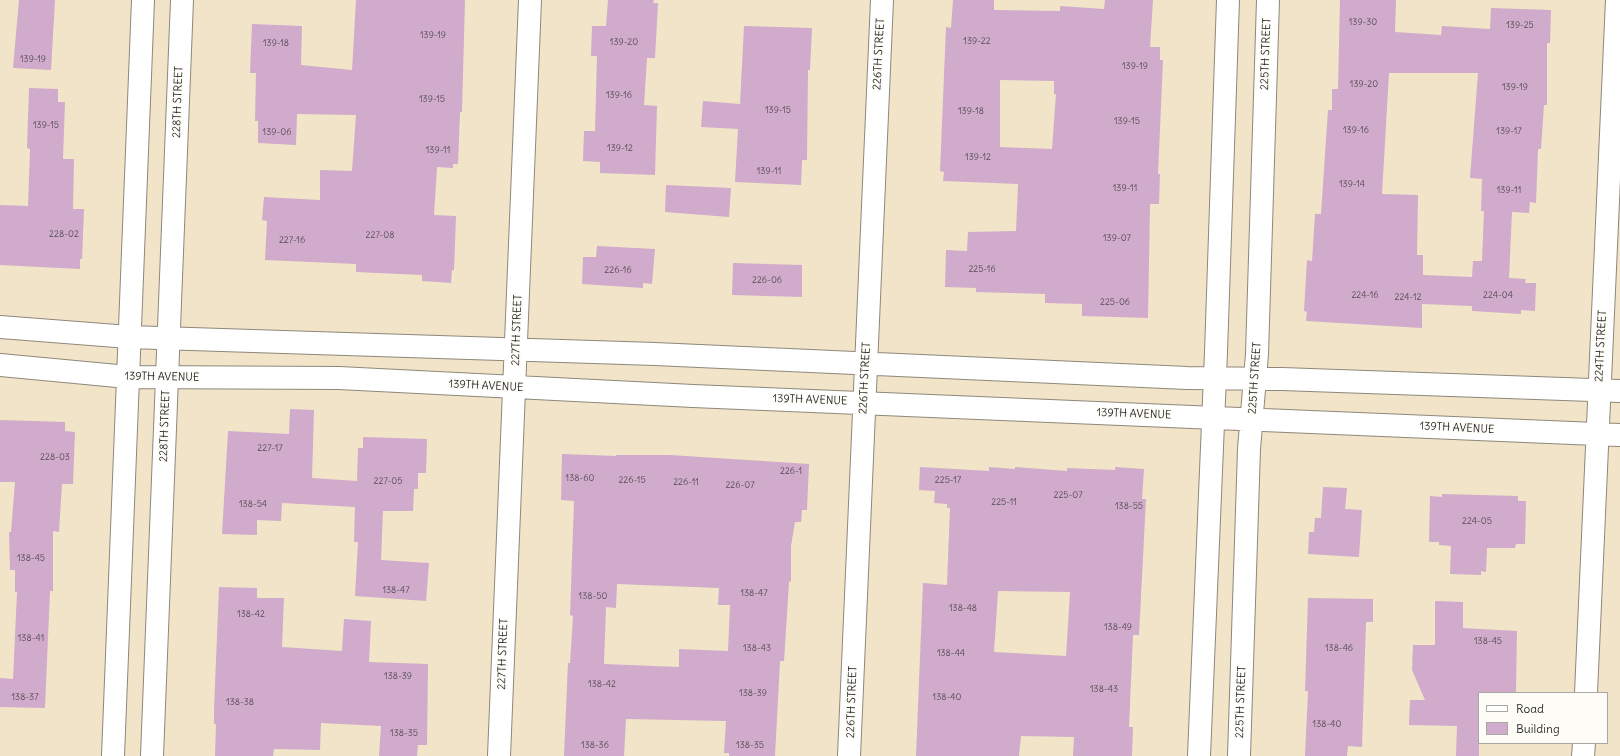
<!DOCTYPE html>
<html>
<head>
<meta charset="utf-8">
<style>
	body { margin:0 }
	#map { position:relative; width:1620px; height:756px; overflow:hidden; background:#f1e4c9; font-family:Delius,sans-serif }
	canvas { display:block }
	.legend { position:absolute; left:1478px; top:692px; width:130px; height:52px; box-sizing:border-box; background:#fdfcf7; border:1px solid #a9a8a5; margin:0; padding:5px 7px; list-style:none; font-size:12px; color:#2b2b2b }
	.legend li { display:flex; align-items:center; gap:8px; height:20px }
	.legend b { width:20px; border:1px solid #a9a8a5 }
</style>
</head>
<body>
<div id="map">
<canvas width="1620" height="756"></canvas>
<ul class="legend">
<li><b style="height:5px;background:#fff"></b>Road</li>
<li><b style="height:11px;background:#d0abcb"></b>Building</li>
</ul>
</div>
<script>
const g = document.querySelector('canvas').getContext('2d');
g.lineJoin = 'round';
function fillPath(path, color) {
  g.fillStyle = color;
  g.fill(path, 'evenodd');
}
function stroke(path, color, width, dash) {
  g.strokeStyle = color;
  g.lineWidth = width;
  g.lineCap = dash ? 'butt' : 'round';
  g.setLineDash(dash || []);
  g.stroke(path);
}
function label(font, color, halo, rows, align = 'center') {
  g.font = font + ' Delius,sans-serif';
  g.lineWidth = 3.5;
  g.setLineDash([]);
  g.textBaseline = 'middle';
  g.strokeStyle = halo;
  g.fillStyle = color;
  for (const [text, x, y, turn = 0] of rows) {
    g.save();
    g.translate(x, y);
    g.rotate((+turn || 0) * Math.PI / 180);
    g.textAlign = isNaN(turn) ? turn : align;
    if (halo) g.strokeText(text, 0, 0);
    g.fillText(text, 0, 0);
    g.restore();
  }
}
const building = new Path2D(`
	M 19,0 L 55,0 L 51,70 L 13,68 Z
	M 356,0 L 465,0 L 462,112 L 460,112 L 458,164 L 453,164 L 453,168 L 437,167 L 434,215 L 456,216 L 454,270 L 452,270 L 451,283 L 422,281 L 422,275 L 356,272 L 356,264 L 265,260 L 267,221 L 262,220 L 264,197 L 320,200 L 320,170 L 352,171 L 356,115 L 297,114 L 296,145 L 258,143 L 258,121 L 255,121 L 256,73 L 250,73 L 252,24 L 302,26 L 301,65 L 352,70 Z
	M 608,0 L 654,0 L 653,3 L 658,3 L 655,58 L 647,58 L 644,105 L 657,106 L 655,175 L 600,173 L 600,162 L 583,161 L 584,131 L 595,131 L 597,56 L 591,56 L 592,26 L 606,26 Z
	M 953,0 L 994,0 L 994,10 L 1060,11 L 1060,6 L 1104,9 L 1105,0 L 1153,0 L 1150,47 L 1160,47 L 1160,60 L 1163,60 L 1158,174 L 1160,174 L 1159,204 L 1150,204 L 1148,318 L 1082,316 L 1082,304 L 1045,303 L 1045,294 L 976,292 L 976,288 L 945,287 L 946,250 L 967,251 L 968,232 L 1016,231 L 1018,184 L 943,181 L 944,172 L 940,171 L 946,27 L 951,28 ZM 1000,80 L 1054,81 L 1054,94 L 1056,94 L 1052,149 L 1000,147 Z
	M 1340,0 L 1396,0 L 1395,32 L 1441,35 L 1442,26 L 1490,29 L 1491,8 L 1551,10 L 1550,43 L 1547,43 L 1547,105 L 1544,105 L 1541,149 L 1538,149 L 1536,203 L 1530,202 L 1529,213 L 1512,212 L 1509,278 L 1526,279 L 1525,283 L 1536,283 L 1535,311 L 1521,310 L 1521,314 L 1472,311 L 1472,306 L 1422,304 L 1422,328 L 1306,321 L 1307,312 L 1304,311 L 1307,260 L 1312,261 L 1315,214 L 1321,214 L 1328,110 L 1332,110 L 1332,89 L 1338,89 ZM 1389,73 L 1478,73 L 1470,178 L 1482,179 L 1481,211 L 1484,211 L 1482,261 L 1473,261 L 1472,277 L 1423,275 L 1423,255 L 1417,255 L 1418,195 L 1382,194 Z
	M 744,26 L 812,28 L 810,70 L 808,70 L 807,160 L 802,160 L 801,185 L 735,182 L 738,129 L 701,127 L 703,101 L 740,104 Z
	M 29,88 L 58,89 L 58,102 L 65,102 L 63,159 L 74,159 L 73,209 L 84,209 L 82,259 L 80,259 L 80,269 L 0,265 L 0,205 L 28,206 L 30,149 L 27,148 Z
	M 666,185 L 731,188 L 729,217 L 665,212 Z
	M 597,246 L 655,249 L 652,284 L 643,283 L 643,288 L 582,284 L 583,257 L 596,257 Z
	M 733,263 L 802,265 L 802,297 L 732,295 Z
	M 290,409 L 314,410 L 312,478 L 357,481 L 358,448 L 363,448 L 363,437 L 427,439 L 426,473 L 418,473 L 418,489 L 414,489 L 413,511 L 383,511 L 381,560 L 429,563 L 426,601 L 355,596 L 358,542 L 354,542 L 355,507 L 282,503 L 281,521 L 257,520 L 257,535 L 222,534 L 228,431 L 289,434 Z
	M 0,420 L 65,422 L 65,431 L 75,432 L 73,484 L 62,484 L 59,532 L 53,531 L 53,591 L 50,591 L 45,708 L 0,707 L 0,678 L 13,679 L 17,592 L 15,592 L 15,570 L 10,570 L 9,532 L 11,532 L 15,482 L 0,482 Z
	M 562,454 L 616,456 L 616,455 L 670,455 L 809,464 L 807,510 L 802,510 L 801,522 L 795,522 L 791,546 L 791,581 L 789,582 L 784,661 L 780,661 L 775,756 L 729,756 L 729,753 L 724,753 L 726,721 L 626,719 L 624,756 L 564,756 L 568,663 L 570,663 L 573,616 L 570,615 L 574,501 L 561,500 ZM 617,584 L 719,588 L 718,605 L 730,605 L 728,651 L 679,649 L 679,667 L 604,664 L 606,607 L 616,608 Z
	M 920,467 L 989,471 L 989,467 L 1015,469 L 1015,467 L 1067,471 L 1067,468 L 1115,470 L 1115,467 L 1144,469 L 1142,499 L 1146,499 L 1139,635 L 1133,635 L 1129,727 L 1133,727 L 1132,756 L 1073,756 L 1074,737 L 1021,736 L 1019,756 L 916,756 L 923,583 L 947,585 L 950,508 L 947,508 L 947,504 L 934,503 L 935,491 L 919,490 ZM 998,591 L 1070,592 L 1066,656 L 994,652 Z
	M 1323,487 L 1347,488 L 1345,509 L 1362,510 L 1359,557 L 1308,554 L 1309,532 L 1314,532 L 1315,518 L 1321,518 Z
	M 1442,494 L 1518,496 L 1518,501 L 1526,501 L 1525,544 L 1516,544 L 1515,548 L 1487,548 L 1486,572 L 1481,571 L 1481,575 L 1450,574 L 1451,546 L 1439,545 L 1439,542 L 1429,542 L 1430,496 L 1442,497 Z
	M 219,587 L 257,588 L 257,598 L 284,598 L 282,647 L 342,651 L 344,619 L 371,621 L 369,662 L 428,664 L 427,745 L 418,745 L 417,756 L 379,756 L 381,726 L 321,723 L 320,750 L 274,749 L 273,756 L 215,756 L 216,724 L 214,724 L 214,709 Z
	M 1308,598 L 1373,599 L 1373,622 L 1366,622 L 1362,747 L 1348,746 L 1347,756 L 1305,756 L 1308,691 L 1305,691 Z
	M 1435,601 L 1463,602 L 1463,628 L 1517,631 L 1516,693 L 1479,693 L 1479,756 L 1456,756 L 1457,726 L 1409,725 L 1410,700 L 1425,700 L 1412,670 L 1413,645 L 1435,645 Z`);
const minor = new Path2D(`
	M 0,327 L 129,337 L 655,354 L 1187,378 L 1282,379 L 1620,391
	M 0,365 L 128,377 L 339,378 L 693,396 L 1620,435
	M 1586,693 L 1617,0
	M 113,756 L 143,0
	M 152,756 L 182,0
	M 499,756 L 530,0
	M 849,756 L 882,0
	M 1199,756 L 1216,352 L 1228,0
	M 1239,756 L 1249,449 L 1257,354 L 1268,0
	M 1583,756 L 1584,743`);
const numberNames = [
	["139-30",1363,22],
	["139-25",1520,25],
	["139-19",433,35],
	["139-22",977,41],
	["139-20",624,42],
	["139-18",276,43],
	["139-19",33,59],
	["139-19",1135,66],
	["139-20",1364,84],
	["139-19",1515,87],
	["139-16",619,95],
	["139-15",432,99],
	["139-15",778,110],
	["139-18",971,111],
	["139-15",1127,121],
	["139-15",46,125],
	["139-16",1356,130],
	["139-17",1509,131],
	["139-06",277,132],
	["139-12",620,148],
	["139-11",438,150],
	["139-12",978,157],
	["139-11",769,171],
	["139-14",1352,184],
	["139-11",1125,188],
	["139-11",1509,190],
	["228-02",64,234],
	["227-08",380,235],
	["139-07",1117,238],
	["227-16",292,240],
	["225-16",982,269],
	["226-16",618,270],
	["226-06",767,280],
	["224-16",1365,295],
	["224-04",1498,295],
	["224-12",1408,297],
	["225-06",1115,302],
	["227-17",270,448],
	["228-03",55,457],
	["226-1",791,471],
	["138-60",580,478],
	["226-15",632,480],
	["225-17",948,480],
	["227-05",388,481],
	["226-11",686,482],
	["226-07",740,485],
	["225-07",1068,495],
	["225-11",1004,502],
	["138-54",253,504],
	["138-55",1129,506],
	["224-05",1477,521],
	["138-45",31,558],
	["138-47",396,590],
	["138-47",754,593],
	["138-50",593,596],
	["138-48",963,608],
	["138-42",251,614],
	["138-49",1118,627],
	["138-41",31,638],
	["138-45",1488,641],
	["138-43",757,648],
	["138-46",1339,648],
	["138-44",951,653],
	["138-39",398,676],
	["138-42",602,684],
	["138-43",1104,689],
	["138-39",753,693],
	["138-37",25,697],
	["138-40",947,697],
	["138-38",240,702],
	["138-40",1327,724],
	["138-35",404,733],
	["138-36",595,745],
	["138-35",750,745]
];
const streetNames = [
	["226TH STREET",879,54,-87],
	["225TH STREET",1266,54,-88],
	["228TH STREET",178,102,-88],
	["227TH STREET",517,330,-88],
	["224TH STREET",1601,346,-87],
	["139TH AVENUE",162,377,1],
	["226TH STREET",865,378,-87],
	["225TH STREET",1255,378,-86],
	["139TH AVENUE",486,386,3],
	["139TH AVENUE",810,400,2],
	["139TH AVENUE",1134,414,2],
	["228TH STREET",165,426,-88],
	["139TH AVENUE",1457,428,3],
	["227TH STREET",503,654,-88],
	["226TH STREET",852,702,-88],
	["225TH STREET",1241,702,-88]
];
fillPath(building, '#d0abcb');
stroke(minor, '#8e887a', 24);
stroke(minor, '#fff', 22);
label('9px', '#544b53', null, numberNames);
label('11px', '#2b2b2b', '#fdfcf7', streetNames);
</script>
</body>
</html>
